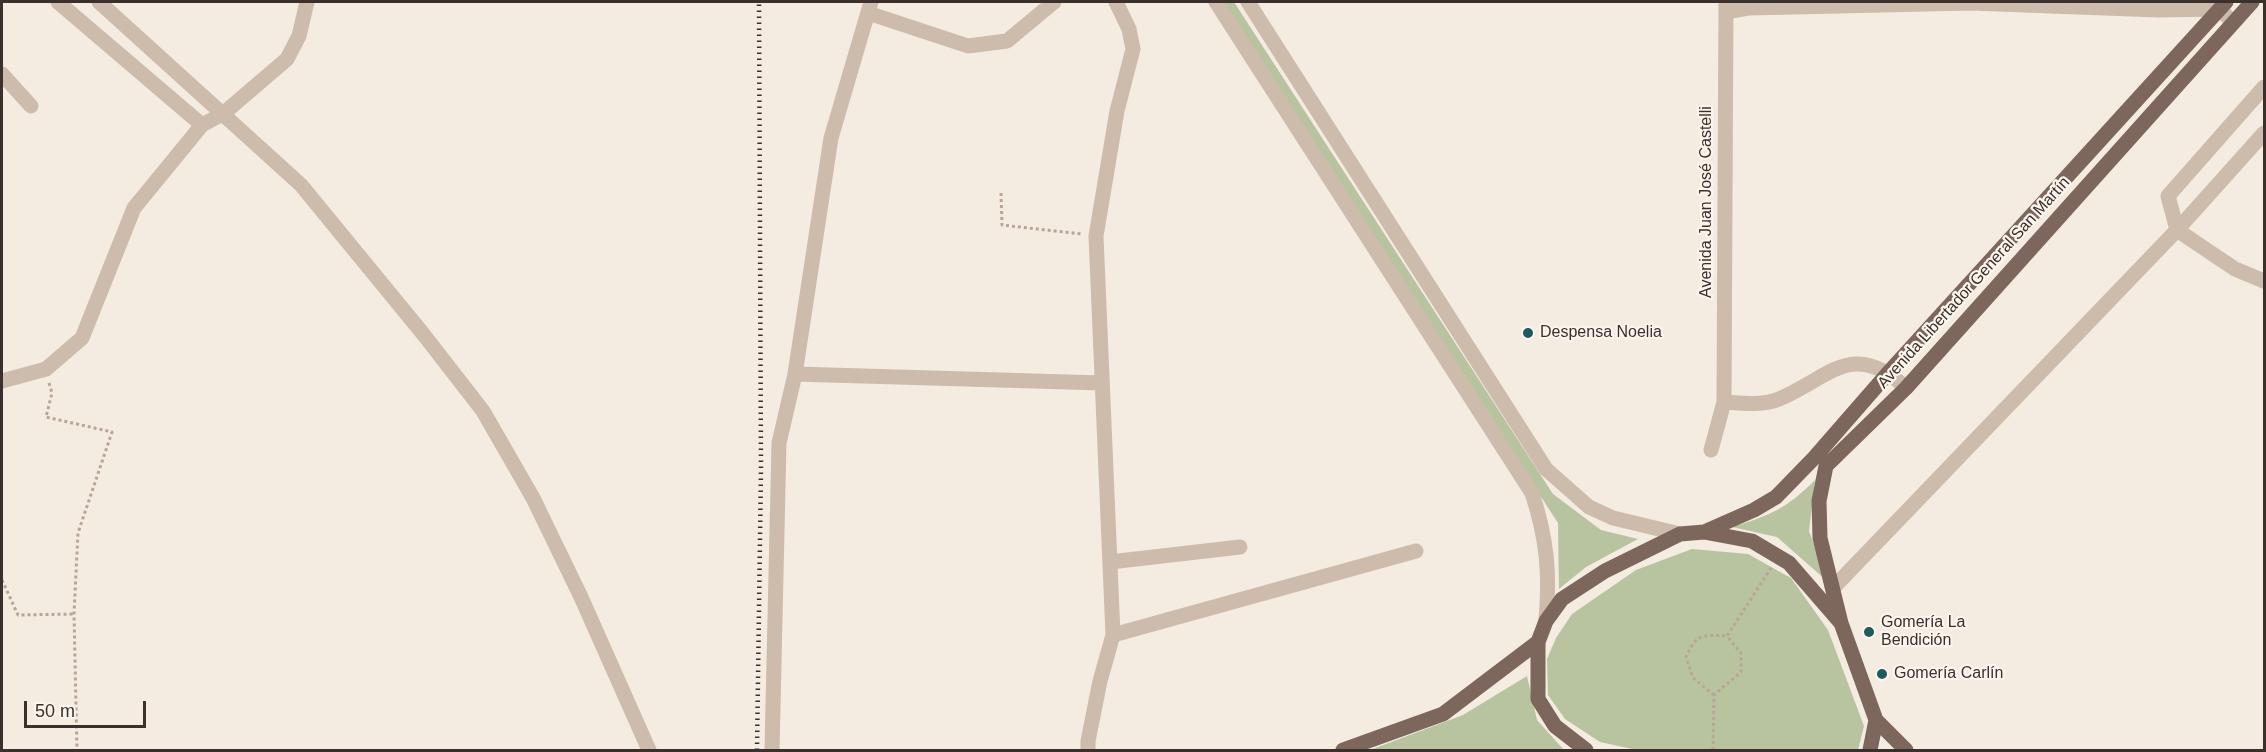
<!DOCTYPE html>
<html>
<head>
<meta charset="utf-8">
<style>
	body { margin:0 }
	#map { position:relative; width:2266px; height:752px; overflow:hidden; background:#f4ebe1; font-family:Arial,sans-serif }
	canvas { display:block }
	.frame { position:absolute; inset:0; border:3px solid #3b302b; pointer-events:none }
	.scale { position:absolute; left:24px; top:701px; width:122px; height:27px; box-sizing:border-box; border:3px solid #3b302b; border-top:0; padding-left:8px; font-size:18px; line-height:21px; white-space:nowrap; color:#3b302b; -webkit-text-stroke:4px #fbf5ee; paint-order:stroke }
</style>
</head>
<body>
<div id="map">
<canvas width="2266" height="752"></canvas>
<div class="frame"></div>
<div class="scale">50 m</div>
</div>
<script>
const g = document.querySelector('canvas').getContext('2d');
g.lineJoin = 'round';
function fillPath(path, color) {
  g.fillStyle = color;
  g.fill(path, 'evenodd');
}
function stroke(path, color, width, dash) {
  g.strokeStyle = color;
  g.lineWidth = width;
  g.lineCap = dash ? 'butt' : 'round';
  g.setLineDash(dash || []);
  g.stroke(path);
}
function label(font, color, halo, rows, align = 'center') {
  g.font = font + ' Arial,sans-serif';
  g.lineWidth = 4.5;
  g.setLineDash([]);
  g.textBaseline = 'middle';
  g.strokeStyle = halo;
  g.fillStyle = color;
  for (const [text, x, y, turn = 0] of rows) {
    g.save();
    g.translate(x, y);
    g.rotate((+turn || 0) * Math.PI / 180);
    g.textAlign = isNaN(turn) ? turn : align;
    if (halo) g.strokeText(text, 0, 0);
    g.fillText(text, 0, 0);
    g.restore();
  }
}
const green = new Path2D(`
	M 1219,2 L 1234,2 L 1553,494 L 1601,530 L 1638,539 L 1586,567 L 1559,589 L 1558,523 Z
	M 1815,480 L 1809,531 L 1827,581 L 1777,537 L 1732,527 C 1771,515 1786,509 1815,480 Z
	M 1692,549 L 1748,554 L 1791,578 L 1828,630 L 1864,726 L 1858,750 L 1637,750 L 1600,742 L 1565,719 L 1548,695 L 1547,659 L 1556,638 L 1572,614 L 1636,570 Z
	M 1527,676 L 1537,720 L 1564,750 L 1370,750 L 1463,715 Z`);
const path = new Path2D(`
	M 1001,193 L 1002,225 L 1082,234
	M 49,383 L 52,393 L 46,417 L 112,432 L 78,533 L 74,614 L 77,750
	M 2,580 L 18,615 L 74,614
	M 1714,695 L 1693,678 L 1686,657 C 1697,633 1702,635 1727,636
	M 1713,750 L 1714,695 L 1741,672 L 1741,653 L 1727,636 L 1771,568`);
const minor = new Path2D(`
	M 58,2 L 202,125
	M 99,2 L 301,185 L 424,335 L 483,411 L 533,498 L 581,597 L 649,750
	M 1216,2 L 1532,493 C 1547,539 1550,572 1546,621
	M 1248,2 L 1546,469 L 1589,507 L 1613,518 L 1680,534
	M 1726,12 L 1748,8 L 1971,3 L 2159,10 L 2219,9 L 2233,22
	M 868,13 L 968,46 L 1007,41 L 1054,2
	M 2,74 L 31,106
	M 2264,87 L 2168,196 L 2177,230 L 2235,269 L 2264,281
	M 795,374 L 1102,383
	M 2,381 L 46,369 L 82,338 L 134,208 L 202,125 L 224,113 L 287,59 L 299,36 L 307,2
	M 1724,402 C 1741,403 1762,406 1779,399 C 1829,378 1853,338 1906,388
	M 1711,450 L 1724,402 L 1726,2
	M 1110,562 L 1240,547
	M 1834,587 L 2177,230 L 2264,133
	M 1113,635 L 1416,551
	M 772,750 L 779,443 L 795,374 L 831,138 L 871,2
	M 1088,750 L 1088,741 L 1100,681 L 1113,635 L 1096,236 L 1117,111 L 1133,49 L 1129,29 L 1116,2`);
const major = new Path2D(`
	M 1704,532 L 1754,510 L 1776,497 L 1814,458 L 1889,372 L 2226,2
	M 1841,623 L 1820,538 L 1819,501 L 1826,466 L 1906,388 L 2252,2
	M 1876,720 L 1906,750
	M 1343,750 L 1443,714 L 1538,642
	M 1586,750 L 1555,726 L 1538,699 L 1538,642 L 1546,621 L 1562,599 L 1605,571 L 1680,534 L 1704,532 L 1752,541 L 1789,563 L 1841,623 L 1876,720 L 1870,750`);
const rail = new Path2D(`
	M 757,750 L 761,469 L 759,2`);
const markers = [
	[1528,333,6,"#1f5a5e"],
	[1869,632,6,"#1f5a5e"],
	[1882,674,6,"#1f5a5e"]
];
const streetNames = [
	["Avenida Juan José Castelli",1707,202,-90],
	["Avenida Libertador General San Martín",1974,283,-48]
];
const poiNames = [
	["Despensa Noelia",1540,333],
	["Gomería La",1881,623],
	["Bendición",1881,641],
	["Gomería Carlín",1894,674]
];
fillPath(green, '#b8c4a0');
stroke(path, '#b9a596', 3, [3, 3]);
stroke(minor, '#cdbbac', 15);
stroke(major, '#7d675c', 15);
stroke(rail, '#3b302b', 4.5, [1.5, 4.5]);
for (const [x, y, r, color] of markers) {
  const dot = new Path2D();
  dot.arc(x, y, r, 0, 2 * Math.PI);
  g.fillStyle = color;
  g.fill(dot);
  stroke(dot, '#fbf5ee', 2);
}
label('16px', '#3b302b', '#fbf5ee', streetNames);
label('16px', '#3b302b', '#fbf5ee', poiNames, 'left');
</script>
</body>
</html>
